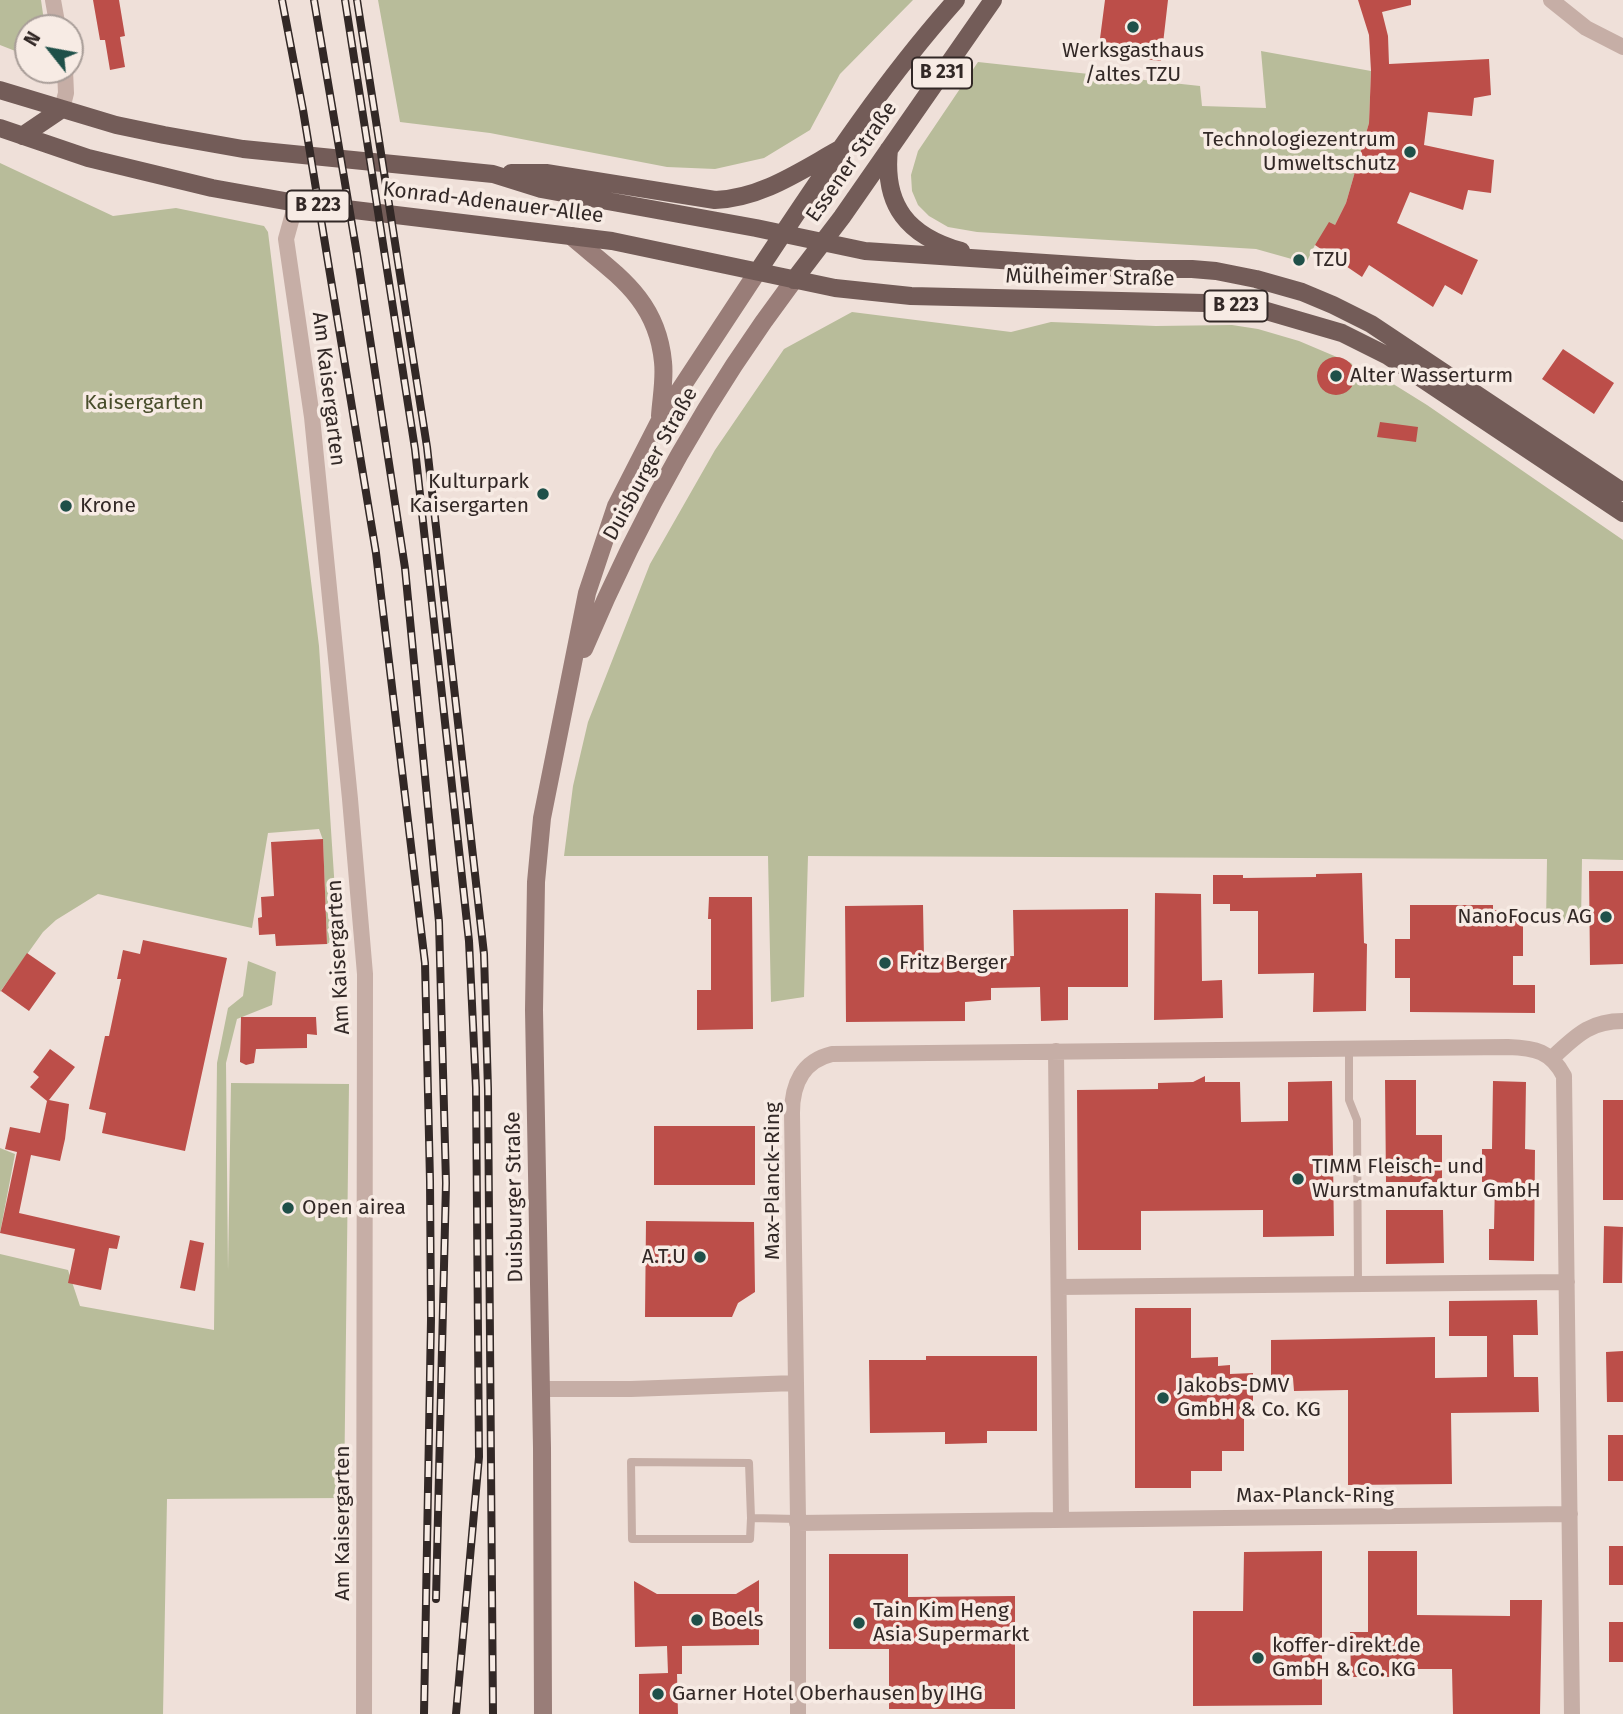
<!DOCTYPE html>
<html>
<head>
<meta charset="utf-8">
<style>
	body { margin:0 }
	#map { position:relative; width:1623px; height:1714px; overflow:hidden; background:#efe0d9; font-family:"Fira Sans",sans-serif }
	canvas { display:block }
	.north { position:absolute; left:14px; top:14px; width:70px; height:70px; box-sizing:border-box; background:#f7ebe4; border:2px solid #a89d98; border-radius:50%; rotate:301deg; font-size:19px; font-weight:700; line-height:28px; text-align:center; color:#322826 }
	.north::after { content:''; display:block; margin:auto; width:24px; height:32px; background:#1f5049; clip-path:polygon(50% 0,100% 100%,50% 72%,0 100%) }
</style>
</head>
<body>
<div id="map">
<canvas width="1623" height="1714"></canvas>
<div class="north">N</div>
</div>
<script>
const g = document.querySelector('canvas').getContext('2d');
g.lineJoin = 'round';
function fillPath(path, color) {
  g.fillStyle = color;
  g.fill(path, 'evenodd');
}
function stroke(path, color, width, dash) {
  g.strokeStyle = color;
  g.lineWidth = width;
  g.lineCap = dash ? 'butt' : 'round';
  g.setLineDash(dash || []);
  g.stroke(path);
}
function label(font, color, halo, rows, align = 'center') {
  g.font = font + ' "Fira Sans",sans-serif';
  g.lineWidth = 7;
  g.setLineDash([]);
  g.textBaseline = 'middle';
  g.strokeStyle = halo;
  g.fillStyle = color;
  for (const [text, x, y, turn = 0] of rows) {
    g.save();
    g.translate(x, y);
    g.rotate((+turn || 0) * Math.PI / 180);
    g.textAlign = isNaN(turn) ? turn : align;
    if (halo) g.strokeText(text, 0, 0);
    g.fillText(text, 0, 0);
    g.restore();
  }
}
const green = new Path2D(`
	M 0,0 L 41,0 L 45,28 L 28,28 L 28,56 L 0,45 Z
	M 378,0 L 913,0 L 840,74 L 810,130 L 764,158 L 715,169 L 667,167 L 490,133 L 400,122 Z
	M 1261,51 L 1371,71 L 1369,123 L 1346,203 L 1335,225 L 1315,245 L 1306,263 L 1256,249 L 977,232 L 948,227 L 929,216 L 918,205 L 912,191 L 911,175 L 918,151 L 978,62 L 1200,86 L 1202,106 L 1266,108 Z
	M 0,163 L 113,216 L 176,208 L 264,226 L 268,232 L 319,646 L 338,937 L 327,944 L 323,840 L 319,829 L 268,833 L 252,928 L 98,894 L 56,920 L 43,932 L 0,992 Z
	M 852,312 L 1011,332 L 1051,322 L 1156,326 L 1232,325 L 1258,329 L 1299,341 L 1351,363 L 1355,368 L 1382,377 L 1427,405 L 1623,540 L 1623,860 L 1582,859 L 1581,923 L 1546,924 L 1547,859 L 808,856 L 804,997 L 771,1002 L 768,856 L 564,856 L 573,786 L 588,722 L 650,564 L 715,450 L 784,349 Z
	M 248,961 L 276,972 L 272,1005 L 237,1019 L 226,1063 L 228,1271 L 231,1083 L 349,1084 L 344,1498 L 167,1499 L 163,1714 L 0,1714 L 0,1254 L 68,1270 L 80,1306 L 214,1330 L 217,1063 L 228,1008 L 243,996 Z
	M 0,1148 L 15,1154 L 0,1233 Z`);
const building = new Path2D(`
	M 93,0 L 119,0 L 125,36 L 120,37 L 125,67 L 110,70 L 105,40 L 100,40 Z
	M 1105,0 L 1168,0 L 1161,61 L 1098,54 Z
	M 1358,0 L 1411,0 L 1411,5 L 1382,12 L 1388,36 L 1389,64 L 1489,59 L 1491,95 L 1474,98 L 1472,116 L 1428,112 L 1424,145 L 1494,160 L 1491,193 L 1468,190 L 1463,210 L 1410,192 L 1397,223 L 1478,260 L 1462,295 L 1445,285 L 1433,307 L 1369,265 L 1362,277 L 1315,245 L 1329,222 L 1335,225 L 1346,203 L 1369,123 L 1371,71 L 1369,35 Z
	M 1563,349 L 1614,383 L 1594,414 L 1542,379 Z
	M1317 376a19 19 0 1 1 38 0a19 19 0 1 1-38 0Z
	M 1380,422 L 1418,427 L 1416,442 L 1377,437 Z
	M 323,839 L 327,944 L 276,946 L 275,934 L 259,935 L 258,918 L 262,917 L 261,897 L 274,896 L 271,842 Z
	M 1589,871 L 1623,871 L 1623,964 L 1590,965 Z
	M 1362,873 L 1364,943 L 1367,944 L 1366,1011 L 1313,1012 L 1314,973 L 1258,974 L 1258,911 L 1230,911 L 1230,904 L 1213,904 L 1213,875 L 1243,875 L 1243,878 L 1316,877 L 1316,874 Z
	M 1155,893 L 1201,894 L 1202,981 L 1222,980 L 1223,1018 L 1154,1020 Z
	M 709,897 L 752,897 L 753,1029 L 697,1030 L 697,990 L 711,990 L 711,919 L 708,919 Z
	M 923,905 L 924,958 L 1014,956 L 1013,910 L 1128,909 L 1128,987 L 1068,987 L 1068,1020 L 1041,1021 L 1040,987 L 991,988 L 991,1000 L 965,1002 L 965,1021 L 846,1022 L 845,906 Z
	M 1410,905 L 1493,905 L 1493,910 L 1514,910 L 1514,921 L 1523,921 L 1523,956 L 1513,956 L 1513,985 L 1535,985 L 1535,1013 L 1410,1012 L 1410,978 L 1395,978 L 1395,939 L 1410,939 Z
	M 143,940 L 227,958 L 185,1151 L 102,1133 L 106,1113 L 89,1109 L 105,1036 L 109,1036 L 121,979 L 117,979 L 123,950 L 140,954 Z
	M 27,953 L 56,973 L 29,1011 L 1,991 Z
	M 241,1017 L 316,1017 L 317,1035 L 307,1034 L 307,1048 L 256,1049 L 254,1063 L 246,1065 L 240,1062 Z
	M 50,1049 L 75,1067 L 49,1100 L 69,1104 L 65,1139 L 60,1161 L 31,1155 L 19,1213 L 120,1236 L 117,1249 L 109,1248 L 101,1290 L 68,1283 L 75,1249 L 0,1233 L 17,1152 L 5,1149 L 10,1127 L 40,1133 L 47,1101 L 30,1087 L 39,1077 L 33,1072 Z
	M 1205,1076 L 1205,1082 L 1240,1082 L 1241,1122 L 1288,1121 L 1288,1082 L 1332,1081 L 1334,1236 L 1263,1237 L 1263,1210 L 1141,1211 L 1141,1250 L 1078,1250 L 1077,1090 L 1158,1089 L 1158,1083 L 1193,1082 Z
	M 1385,1080 L 1416,1080 L 1416,1135 L 1442,1135 L 1442,1182 L 1386,1182 Z
	M 1493,1081 L 1526,1082 L 1525,1149 L 1535,1150 L 1534,1261 L 1489,1260 L 1489,1229 L 1494,1229 L 1495,1182 L 1482,1182 L 1482,1149 L 1492,1149 Z
	M 1603,1100 L 1623,1100 L 1623,1200 L 1603,1200 Z
	M 654,1126 L 755,1126 L 755,1185 L 654,1185 Z
	M 1386,1210 L 1443,1210 L 1444,1263 L 1386,1264 Z
	M 646,1221 L 754,1222 L 755,1292 L 738,1303 L 732,1317 L 645,1317 Z
	M 1604,1226 L 1623,1227 L 1622,1283 L 1603,1283 Z
	M 190,1240 L 204,1243 L 195,1291 L 180,1288 Z
	M 1537,1300 L 1538,1335 L 1513,1335 L 1514,1377 L 1538,1377 L 1539,1412 L 1451,1413 L 1452,1484 L 1348,1485 L 1348,1390 L 1294,1391 L 1293,1378 L 1271,1378 L 1271,1340 L 1435,1337 L 1435,1378 L 1487,1377 L 1487,1336 L 1449,1336 L 1449,1301 Z
	M 1135,1308 L 1191,1308 L 1191,1358 L 1218,1357 L 1218,1366 L 1230,1365 L 1230,1374 L 1253,1373 L 1253,1402 L 1244,1402 L 1244,1451 L 1222,1451 L 1222,1471 L 1191,1471 L 1191,1488 L 1135,1488 Z
	M 1623,1351 L 1623,1402 L 1607,1402 L 1606,1352 Z
	M 926,1356 L 1037,1356 L 1037,1431 L 987,1431 L 987,1443 L 945,1444 L 945,1432 L 870,1433 L 869,1360 L 926,1360 Z
	M 1608,1435 L 1623,1435 L 1623,1481 L 1608,1481 Z
	M 1609,1546 L 1623,1546 L 1623,1585 L 1609,1585 Z
	M 1322,1551 L 1322,1705 L 1193,1706 L 1193,1611 L 1243,1611 L 1244,1552 Z
	M 1368,1551 L 1417,1551 L 1417,1615 L 1510,1616 L 1510,1600 L 1542,1600 L 1540,1714 L 1453,1714 L 1452,1669 L 1417,1669 L 1417,1677 L 1351,1677 L 1350,1632 L 1368,1632 Z
	M 829,1554 L 908,1554 L 908,1597 L 1015,1596 L 1015,1709 L 889,1709 L 889,1649 L 829,1649 Z
	M 759,1580 L 759,1645 L 682,1646 L 682,1674 L 677,1674 L 678,1714 L 639,1714 L 639,1674 L 668,1673 L 667,1646 L 635,1647 L 634,1581 L 657,1594 L 736,1594 Z
	M 1609,1622 L 1623,1622 L 1623,1662 L 1609,1662 Z`);
const service = new Path2D(`
	M 1349,1049 L 1349,1100 L 1357,1120 L 1358,1283
	M 751,1518 L 750,1539 L 632,1539 L 631,1462 L 749,1463 L 751,1518 L 798,1519`);
const minor = new Path2D(`
	M 53,0 L 58,28
	M 1551,0 L 1586,28 L 1623,47
	M 62,109 L 66,93 L 65,70
	M 296,203 L 286,239 L 312,417 L 350,799 L 365,974 L 364,1714
	M 1056,1051 L 1061,1519
	M 1552,1058 C 1576,1036 1589,1021 1623,1021
	M 1059,1287 L 1567,1282
	M 541,1389 L 631,1389 L 795,1383
	M 797,1523 L 1570,1514
	M 798,1714 L 798,1519 L 792,1113 C 792,1085 802,1061 832,1054 L 1508,1047 C 1535,1048 1551,1051 1564,1076 L 1572,1714`);
const secondary = new Path2D(`
	M 571,236 C 615,274 657,298 663,362 C 665,380 661,399 660,416
	M 584,649 C 639,518 708,394 794,280
	M 543,1714 L 542,1448 L 534,1010 L 536,882 L 542,818 L 587,593 L 616,506 L 660,420 L 758,271`);
const primary = new Path2D(`
	M 0,90 L 116,125 L 164,135 L 243,149 L 493,174 L 541,189 L 756,228 L 865,251 L 1136,269 L 1192,269 L 1216,271 L 1256,279 L 1302,292 L 1333,305 L 1371,324 L 1623,492
	M 0,128 L 88,158 L 212,188 L 296,203 L 612,241 L 835,288 L 911,296 L 1205,303 L 1263,310 L 1342,333 L 1388,356 L 1623,513
	M 22,136 L 62,109
	M 889,149 C 883,206 908,236 961,251
	M 511,173 L 546,173 L 715,200 C 762,198 800,171 840,149
	M 758,271 C 820,178 881,84 956,0
	M 794,280 L 842,217 L 993,0`);
const rail = new Path2D(`
	M 282,0 L 303,110 L 376,553 L 425,963 L 430,1181 L 431,1319 L 424,1714
	M 314,0 L 357,254 L 405,568 L 439,922 L 446,1183 L 436,1599
	M 345,0 L 415,449 L 469,941 L 476,1088 L 479,1457 L 456,1714
	M 357,0 L 427,447 L 484,954 L 488,1090 L 493,1714`);
const markers = [
	[1133,27,7,"#1f5049"],
	[1410,152,7,"#1f5049"],
	[1299,260,7,"#1f5049"],
	[1336,376,7,"#1f5049"],
	[543,494,7,"#1f5049"],
	[66,506,7,"#1f5049"],
	[1606,917,7,"#1f5049"],
	[885,963,7,"#1f5049"],
	[1298,1179,7,"#1f5049"],
	[288,1208,7,"#1f5049"],
	[700,1257,7,"#1f5049"],
	[1163,1398,7,"#1f5049"],
	[697,1620,7,"#1f5049"],
	[859,1623,7,"#1f5049"],
	[1258,1658,7,"#1f5049"],
	[658,1694,7,"#1f5049"]
];
const shields = [
	[942,73,60],
	[318,206,63],
	[1236,306,63]
];
const shieldNames = [
	["B 231",942,73],
	["B 223",318,206],
	["B 223",1236,306]
];
const poiNames = [
	["Werksgasthaus",1133,51,"center"],
	["/altes TZU",1133,75,"center"],
	["Technologiezentrum",1396,140,"right"],
	["Umweltschutz",1396,164,"right"],
	["TZU",1313,260],
	["Alter Wasserturm",1350,376],
	["Kulturpark",529,482,"right"],
	["Kaisergarten",529,506,"right"],
	["Krone",80,506],
	["NanoFocus AG",1592,917,"right"],
	["Fritz Berger",899,963],
	["TIMM Fleisch- und",1312,1167],
	["Wurstmanufaktur GmbH",1312,1191],
	["Open airea",302,1208],
	["A.T.U",686,1257,"right"],
	["Jakobs-DMV",1177,1386],
	["GmbH & Co. KG",1177,1410],
	["Tain Kim Heng",873,1611],
	["Asia Supermarkt",873,1635],
	["Boels",711,1620],
	["koffer-direkt.de",1272,1646],
	["GmbH & Co. KG",1272,1670],
	["Garner Hotel Oberhausen by IHG",672,1694]
];
const streetNames = [
	["Essener Straße",852,162,-55],
	["Konrad-Adenauer-Allee",493,203,7],
	["Mülheimer Straße",1090,278,1],
	["Am Kaisergarten",328,389,83],
	["Duisburger Straße",651,464,-61],
	["Am Kaisergarten",339,957,-93],
	["Max-Planck-Ring",773,1181,-90],
	["Duisburger Straße",515,1197,-91],
	["Max-Planck-Ring",1315,1496],
	["Am Kaisergarten",343,1523,-90]
];
const parkNames = [
	["Kaisergarten",144,403]
];
fillPath(green, '#b8bc9a');
fillPath(building, '#bc4e49');
stroke(service, '#c6aea6', 8);
stroke(minor, '#c6aea6', 16);
stroke(secondary, '#997d78', 18);
stroke(primary, '#735c58', 18);
stroke(rail, '#322826', 8);
stroke(rail, '#f7ebe4', 5, [16]);
for (const [x, y, r, color] of markers) {
  const dot = new Path2D();
  dot.arc(x, y, r, 0, 2 * Math.PI);
  g.fillStyle = color;
  g.fill(dot);
  stroke(dot, '#f7ebe4', 2.5);
}
for (const [x, y, w] of shields) {
  const box = new Path2D();
  box.roundRect(x - w / 2, y - 15.5, w, 31, 5);
  g.fillStyle = '#f7ebe4';
  g.fill(box);
  stroke(box, '#322826', 2);
}
label('bold 19px', '#322826', null, shieldNames);
label('21px', '#322826', '#f7ebe4', poiNames, 'left');
label('21px', '#322826', '#f7ebe4', streetNames);
label('21px', '#494e2c', '#f7ebe4', parkNames);
</script>
</body>
</html>
